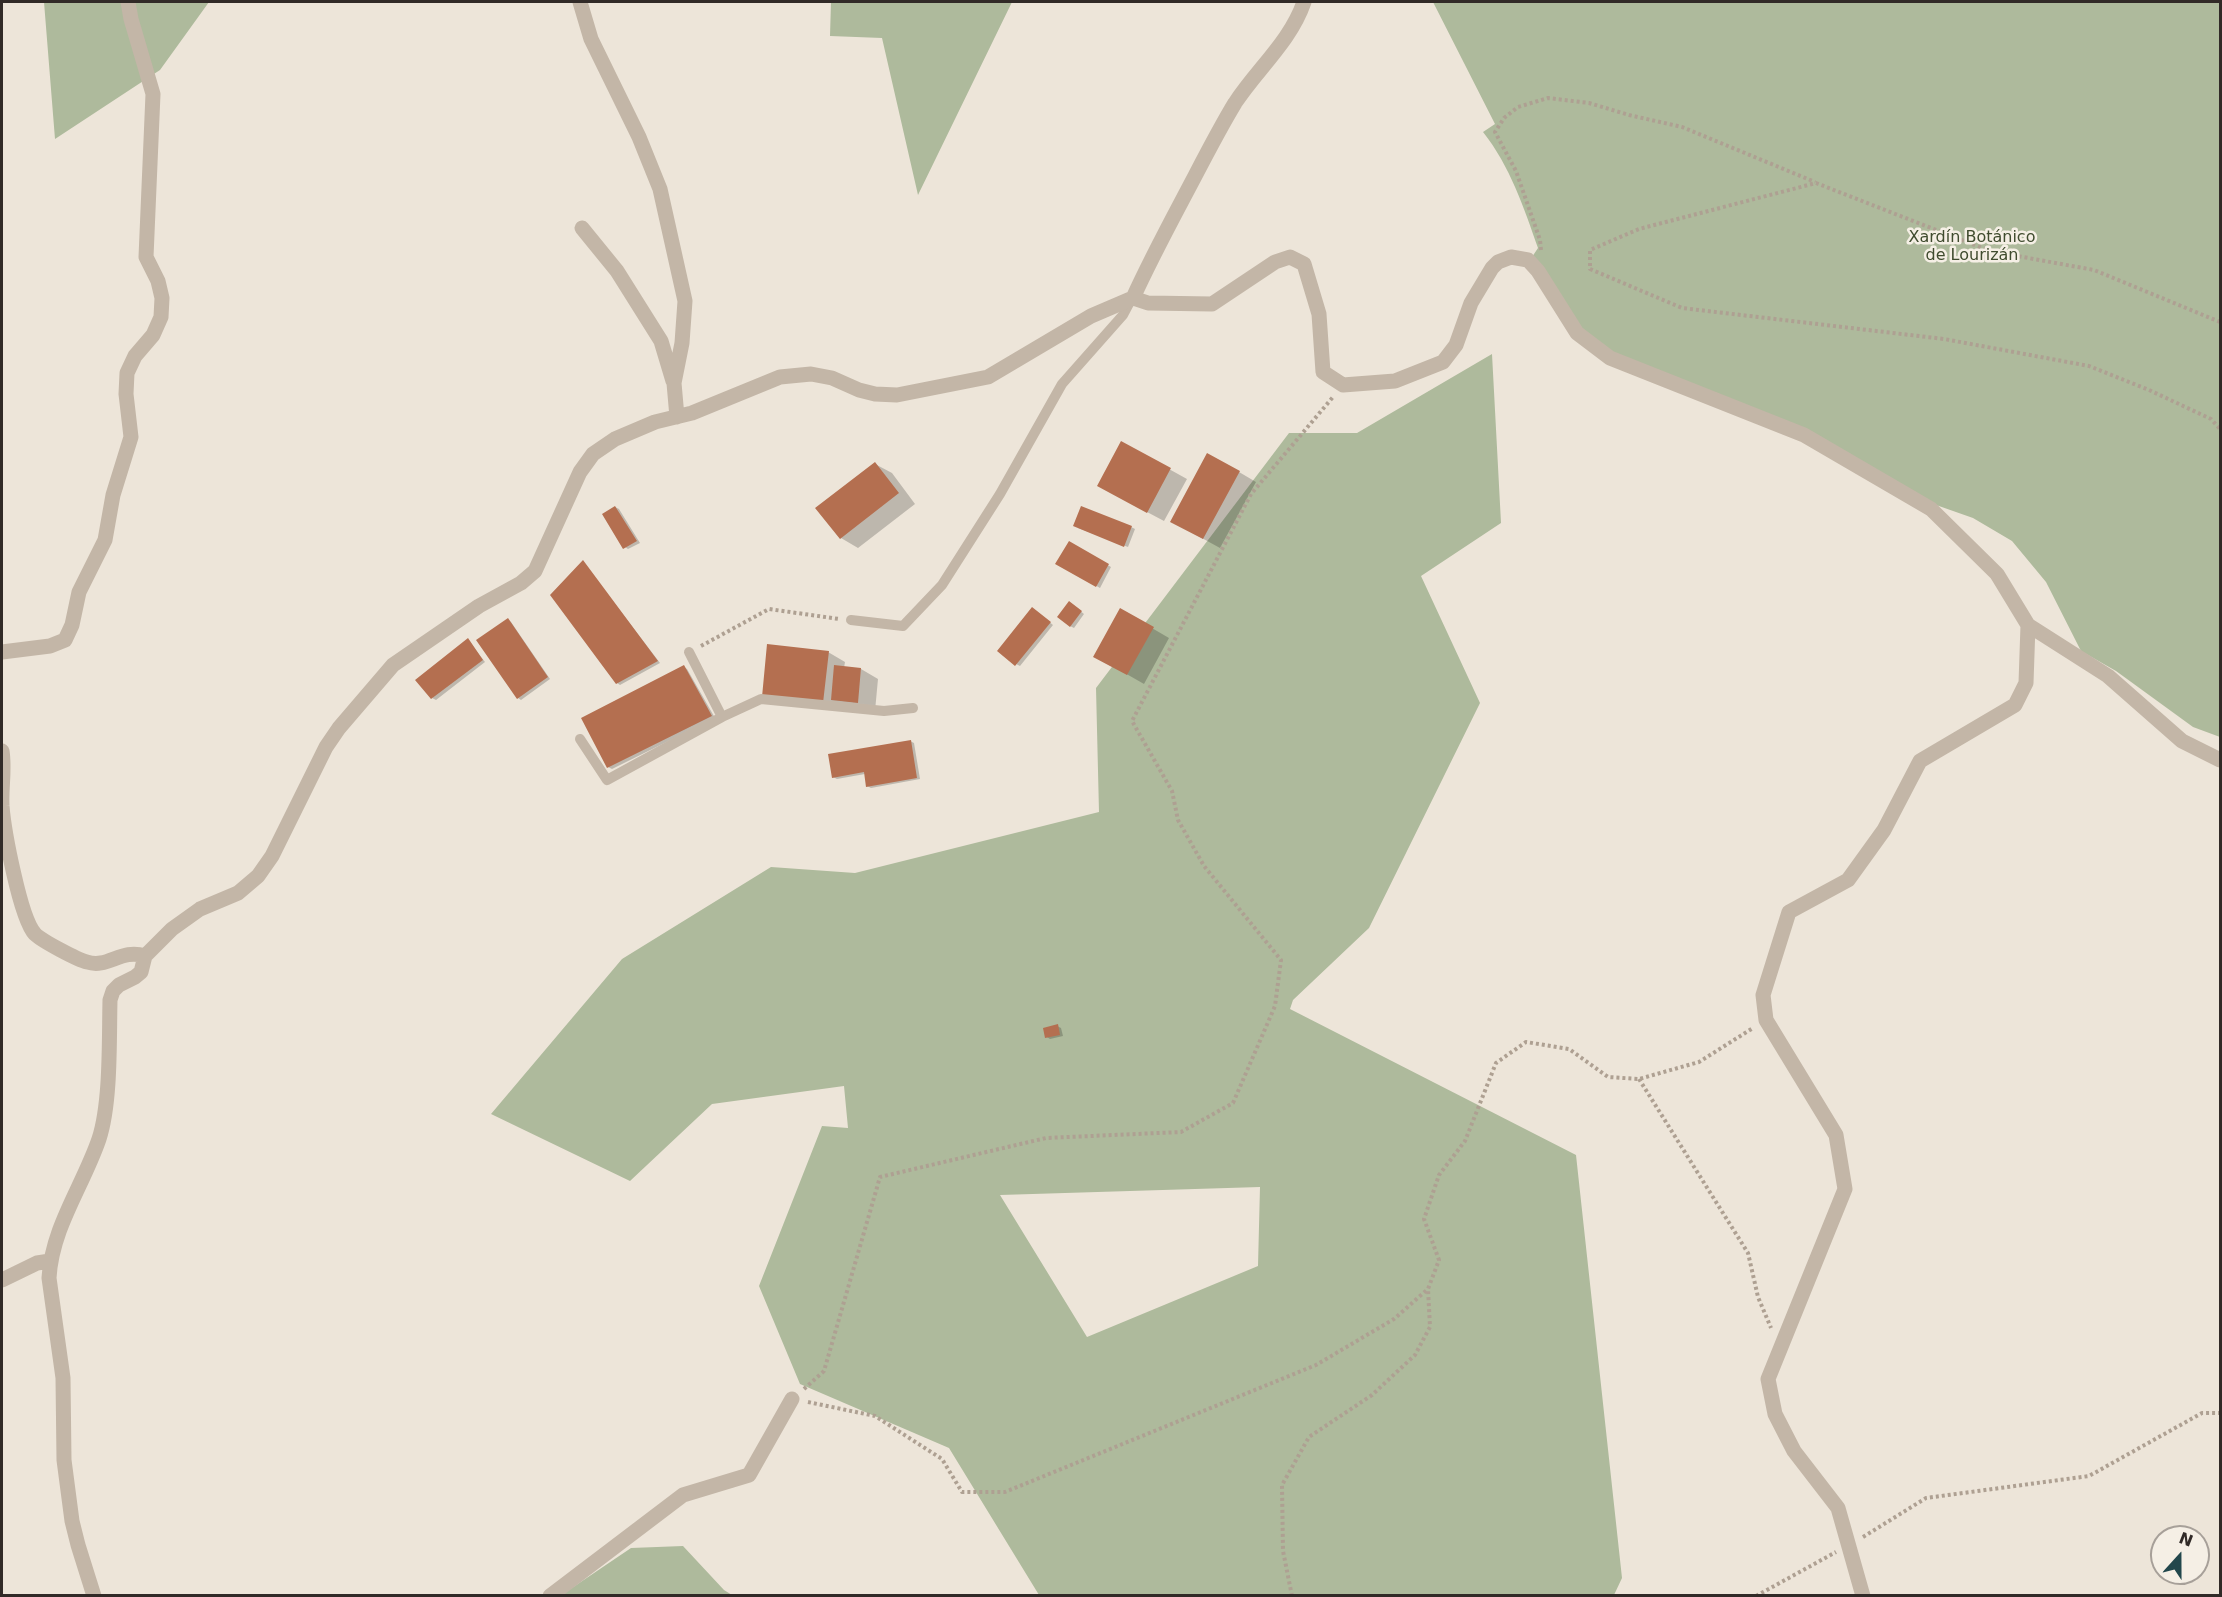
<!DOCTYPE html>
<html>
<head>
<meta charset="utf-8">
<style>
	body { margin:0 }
	#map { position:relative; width:2222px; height:1597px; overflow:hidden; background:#ede5d9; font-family:"DejaVu Sans",sans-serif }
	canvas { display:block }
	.frame { position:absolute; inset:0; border:3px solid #312a27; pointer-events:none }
	.north { position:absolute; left:2150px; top:1525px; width:60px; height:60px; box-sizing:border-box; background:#f5efe5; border:2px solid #a7a099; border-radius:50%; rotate:21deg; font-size:16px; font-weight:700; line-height:24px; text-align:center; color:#312a27 }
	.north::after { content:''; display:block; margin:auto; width:21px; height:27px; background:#22474c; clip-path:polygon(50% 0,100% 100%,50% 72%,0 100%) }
</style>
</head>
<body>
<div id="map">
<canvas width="2222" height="1597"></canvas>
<div class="frame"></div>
<div class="north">N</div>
</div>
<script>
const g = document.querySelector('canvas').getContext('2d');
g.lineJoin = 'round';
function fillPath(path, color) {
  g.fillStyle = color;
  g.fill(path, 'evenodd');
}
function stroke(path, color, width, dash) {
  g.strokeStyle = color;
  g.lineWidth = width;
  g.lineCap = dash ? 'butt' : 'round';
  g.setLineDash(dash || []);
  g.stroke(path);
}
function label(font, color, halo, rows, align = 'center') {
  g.font = font + ' "DejaVu Sans",sans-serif';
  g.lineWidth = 5;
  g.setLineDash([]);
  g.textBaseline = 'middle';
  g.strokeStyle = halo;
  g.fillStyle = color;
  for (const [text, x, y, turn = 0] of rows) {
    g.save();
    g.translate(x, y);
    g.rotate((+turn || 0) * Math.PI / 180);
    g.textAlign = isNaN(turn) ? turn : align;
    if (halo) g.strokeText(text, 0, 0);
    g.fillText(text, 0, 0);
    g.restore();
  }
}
const green = new Path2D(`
	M 44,2 L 209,2 L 160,70 L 55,139 Z
	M 831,2 L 1012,2 L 918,195 L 882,38 L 830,36 Z
	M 1433,2 L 2220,2 L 2220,737 L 2193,727 L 2116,671 L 2081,651 L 2046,582 L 2012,541 L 1973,518 L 1919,499 L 1825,445 L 1608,352 L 1578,330 L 1532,257 L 1538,248 C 1524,208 1510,166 1483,132 L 1495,124 Z
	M 1492,354 L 1501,523 L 1421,576 L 1480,703 L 1369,928 L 1293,1000 L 1290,1009 L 1576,1155 L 1622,1578 L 1614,1595 L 1039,1595 L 949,1448 L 800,1384 L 759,1286 L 822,1126 L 848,1128 L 844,1086 L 712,1104 L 630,1181 L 491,1114 L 622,959 L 771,867 L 855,873 L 1099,812 L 1096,688 L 1289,433 L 1357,433 ZM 1260,1187 L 1258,1266 L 1087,1337 L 1000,1195 Z
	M 683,1546 L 724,1590 L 732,1595 L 560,1596 L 631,1548 Z`);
const shadow = new Path2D(`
	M 1122,443 L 1187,479 L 1164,521 L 1115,495 Z
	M 875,464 L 892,473 L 915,504 L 858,548 L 841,538 Z
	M 1239,472 L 1256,482 L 1220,548 L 1189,531 Z
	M 615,507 L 619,509 L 640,543 L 628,549 L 625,547 Z
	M 1131,527 L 1135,529 L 1128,547 L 1078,528 Z
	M 1069,543 L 1111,567 L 1100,588 L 1057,563 Z
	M 583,562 L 660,663 L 620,685 L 617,683 Z
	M 1073,605 L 1084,614 L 1074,628 L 1070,626 Z
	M 1121,610 L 1169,638 L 1144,684 L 1095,656 Z
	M 1036,611 L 1053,625 L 1020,666 L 1016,664 Z
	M 508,620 L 511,622 L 550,679 L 521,700 L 518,698 Z
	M 468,640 L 485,662 L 436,700 L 432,698 Z
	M 828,652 L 845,662 L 844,668 L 861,669 L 878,679 L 875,711 L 780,705 Z
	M 684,667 L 687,669 L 715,718 L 612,769 L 608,767 Z
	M 910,741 L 914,743 L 920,779 L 871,788 L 867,786 L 865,774 L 837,779 L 833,777 Z
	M 1057,1026 L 1061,1028 L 1063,1036 L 1050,1039 L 1047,1037 Z`);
const building = new Path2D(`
	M 1121,441 L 1171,468 L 1147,513 L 1097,486 Z
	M 1207,453 L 1240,471 L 1203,539 L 1170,522 Z
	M 875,462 L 899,493 L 840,539 L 815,508 Z
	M 615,506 L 637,541 L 623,549 L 602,514 Z
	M 1081,506 L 1132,526 L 1124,547 L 1073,526 Z
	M 1069,541 L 1109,564 L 1096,587 L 1055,564 Z
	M 583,560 L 658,661 L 616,684 L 550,595 Z
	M 1069,601 L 1082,611 L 1070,627 L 1057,617 Z
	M 1032,607 L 1051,622 L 1015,666 L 997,651 Z
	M 1120,608 L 1154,627 L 1127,675 L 1093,657 Z
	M 508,618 L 548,677 L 517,699 L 476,640 Z
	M 468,638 L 483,660 L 431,699 L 415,680 Z
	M 767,644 L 829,651 L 823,703 L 762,697 Z
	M 684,665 L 712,716 L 607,768 L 581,718 Z
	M 834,665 L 861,668 L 858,703 L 831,700 Z
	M 911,740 L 917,778 L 866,787 L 864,772 L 832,778 L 828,754 Z
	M 1058,1024 L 1060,1035 L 1045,1038 L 1043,1028 Z`);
const path = new Path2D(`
	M 1541,250 L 1540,240 L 1516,171 L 1495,132 L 1504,118 L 1518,107 L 1548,98 L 1589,103 L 1629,115 L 1682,127 L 1815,182
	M 2220,322 L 2094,270 L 1990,251 L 1816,183 L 1639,229 L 1590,250 L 1590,269 L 1682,308 L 1944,339 L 2089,366 L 2149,390 L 2211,419 L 2220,429
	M 701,646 L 769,609 L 839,619
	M 1639,1079 L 1748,1253 L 1758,1297 L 1771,1328
	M 804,1389 L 824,1371 L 880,1177 L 1046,1138 L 1181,1132 L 1233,1103 L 1275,1006 L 1281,960 L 1204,866 L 1178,820 L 1172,791 L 1132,721 L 1251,494 L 1333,397
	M 808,1402 L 875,1416 L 942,1459 L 962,1492 L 1005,1492 L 1316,1365 L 1394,1319 L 1428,1289 L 1439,1260 L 1424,1219 L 1439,1175 L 1465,1141 L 1496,1063 L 1526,1042 L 1569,1049 L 1608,1077 L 1639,1079 L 1699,1062 L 1753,1028
	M 1863,1537 L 1926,1498 L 2089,1476 L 2202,1413 L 2220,1413
	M 1292,1596 L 1283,1551 L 1282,1485 L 1309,1437 L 1372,1395 L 1415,1355 L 1430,1327 L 1428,1289
	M 1756,1596 L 1836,1552`);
const lane = new Path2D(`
	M 851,620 L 903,626 L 942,585 L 1000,494 L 1062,384 L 1123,315 L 1132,298
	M 722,717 L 761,699 L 884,711 L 913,708
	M 580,739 L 607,780 L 722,717 L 689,652`);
const street = new Path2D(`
	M 580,2 L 591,39 L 639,137 L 660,189 L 685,301 L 682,343 L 674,383 L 677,417
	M 582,228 L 617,271 L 661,341 L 673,381
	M 1133,298 L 1148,303 L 1212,304 L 1275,262 L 1290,257 L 1304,264 L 1319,314 L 1323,372 L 1343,385 L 1395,381 L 1443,362 L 1456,345 L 1471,303 L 1492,268 L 1498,262 L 1511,257 L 1528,260 L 1538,271 L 1577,333 L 1610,358 L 1804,435 L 1931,509 L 1997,574 L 2028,625 L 2108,676 L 2182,741 L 2220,760
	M 2,652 L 50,646 L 65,640 L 72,625 L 79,592 L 105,540 L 113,495 L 131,437 L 126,394 L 127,373 L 135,356 L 153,335 L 161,317 L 162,298 L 158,281 L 146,257 L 153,94 L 131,19 L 128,2
	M 2,751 C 5,769 1,788 2,806 C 4,830 20,918 35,934 C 42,941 78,960 87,962 C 108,969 121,948 145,956
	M 2,1280 L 37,1263 L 50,1261
	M 94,1596 L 78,1545 L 72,1521 L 64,1460 L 63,1378 L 49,1278 C 52,1227 83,1186 99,1139 C 111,1102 109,1040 110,1000 L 113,991 L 119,985 L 135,977 L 141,972 L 145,956 L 172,929 L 200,909 L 238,893 L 258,876 L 272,856 L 326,747 L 339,728 L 393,665 L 479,606 L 521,583 L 535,571 L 580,472 L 593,454 L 615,439 L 655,422 L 692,413 L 780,377 L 811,374 L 832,378 L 859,390 L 875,394 L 897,395 L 988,377 L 1091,316 L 1133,298 C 1152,256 1174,216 1195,176 C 1208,151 1221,126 1235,103 C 1258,68 1290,42 1304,2
	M 550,1596 L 683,1495 L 749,1475 L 792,1399
	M 1863,1596 L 1838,1508 L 1794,1451 L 1775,1414 L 1768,1379 L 1845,1189 L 1836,1135 L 1766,1020 L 1763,995 L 1789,912 L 1848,880 L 1884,830 L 1920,761 L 2015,705 L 2026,683 L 2028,625`);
const parkNames = [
	["Xardín Botánico",1972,238],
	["de Lourizán",1972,256]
];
fillPath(green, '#aeba9c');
fillPath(shadow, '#0003');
fillPath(building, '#b46f50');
stroke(path, '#aea092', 4, [3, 3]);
stroke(lane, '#c3b6a7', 10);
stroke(street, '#c3b6a7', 15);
label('16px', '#3f4b2e', '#f5efe5', parkNames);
</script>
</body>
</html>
